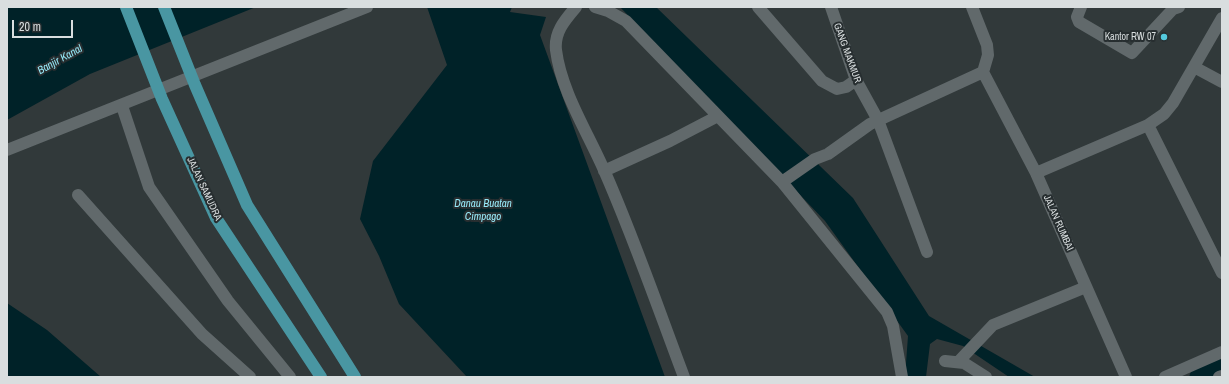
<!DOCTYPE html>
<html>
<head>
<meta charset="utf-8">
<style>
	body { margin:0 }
	#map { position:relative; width:1229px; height:384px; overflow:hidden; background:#31393a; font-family:"Archivo Narrow",sans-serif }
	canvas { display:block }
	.frame { position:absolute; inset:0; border:8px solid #d9dedf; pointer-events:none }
	.scale { position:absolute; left:12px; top:20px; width:61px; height:18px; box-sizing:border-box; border:2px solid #d9dedf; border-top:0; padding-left:5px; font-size:12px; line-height:14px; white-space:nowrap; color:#d9dedf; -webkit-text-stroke:3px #272e30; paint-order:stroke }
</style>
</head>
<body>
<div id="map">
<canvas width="1229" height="384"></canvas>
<div class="frame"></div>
<div class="scale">20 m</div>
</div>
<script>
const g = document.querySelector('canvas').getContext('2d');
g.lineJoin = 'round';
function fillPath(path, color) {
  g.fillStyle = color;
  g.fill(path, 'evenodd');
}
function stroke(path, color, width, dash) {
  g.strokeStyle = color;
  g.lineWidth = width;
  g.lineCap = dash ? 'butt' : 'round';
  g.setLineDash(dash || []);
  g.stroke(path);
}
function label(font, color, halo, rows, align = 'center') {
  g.font = font + ' "Archivo Narrow",sans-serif';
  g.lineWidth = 4;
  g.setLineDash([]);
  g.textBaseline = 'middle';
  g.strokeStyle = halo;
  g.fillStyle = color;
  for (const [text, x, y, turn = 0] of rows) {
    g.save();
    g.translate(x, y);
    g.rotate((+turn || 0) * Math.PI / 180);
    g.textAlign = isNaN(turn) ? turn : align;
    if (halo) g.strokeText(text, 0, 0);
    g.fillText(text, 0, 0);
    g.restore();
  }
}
const water = new Path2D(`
	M 7,7 L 256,7 L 90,74 L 7,120 Z
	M 427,7 L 512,7 L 510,12 L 546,17 L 540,35 L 665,377 L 467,377 L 399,304 L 379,256 L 360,219 L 373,161 L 447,65 Z
	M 620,7 L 656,7 L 853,198 L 929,316 L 1035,377 L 1009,377 L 963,346 L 937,339 L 930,344 L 926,377 L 905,377 L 908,336 L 825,221 Z
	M 7,303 L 47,330 L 101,377 L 7,377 Z`);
const canal = new Path2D(`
	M 1200,377 L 1222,367`);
const lane = new Path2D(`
	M 78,195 L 202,334 L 250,377`);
const street = new Path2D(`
	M 576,7 C 565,20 554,32 556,50 C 561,91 588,133 604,170 C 634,238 658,308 684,377
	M 595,7 L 608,11 L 626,21 L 782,182 L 887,312 L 893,326 L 902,377
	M 758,7 L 822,81 L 837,89 L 846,87 L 856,80
	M 831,7 L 856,80 L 878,120 L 927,252
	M 972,7 L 987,45 L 988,55 L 983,72
	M 1081,7 L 1077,17 L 1079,22 L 1132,53 L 1173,9 L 1179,7
	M 1194,67 L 1222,82
	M 983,72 L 1036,173 L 1126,377
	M 122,106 L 149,187 L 228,301 L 290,377
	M 1148,125 L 1222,273
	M 7,150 L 367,7
	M 604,171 L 670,141 L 718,116
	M 1036,173 L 1148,125 L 1164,114 L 1173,103 L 1222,18
	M 782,182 L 815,159 L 828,154 L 870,124 L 983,72
	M 945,361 L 964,363 L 986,377
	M 959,361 L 993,325 L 1086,287
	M 1165,377 L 1222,352
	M 1219,377 L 1222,376`);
const primary = new Path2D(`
	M 126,7 L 162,99 L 216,218 L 321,377
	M 164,7 L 195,85 L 247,205 L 355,377`);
const markers = [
	[1164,37,4,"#54cade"]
];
const poiNames = [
	["Kantor RW 07",1156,37]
];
const streetNames = [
	["GANG MAKMUR",847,53,70],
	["JALAN SAMUDRA",204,189,65],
	["JALAN RUMBAI",1058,223,66]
];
const waterNames = [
	["Banjir Kanal",60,60,-29],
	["Danau Buatan",483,204],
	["Cimpago",483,217]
];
fillPath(water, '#002228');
stroke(canal, '#002228', 21);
stroke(lane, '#61696b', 12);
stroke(street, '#61696b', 12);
stroke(primary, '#4996a2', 12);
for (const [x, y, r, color] of markers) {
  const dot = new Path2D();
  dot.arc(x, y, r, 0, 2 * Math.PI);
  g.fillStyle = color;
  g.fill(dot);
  stroke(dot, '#272e30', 1.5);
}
label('10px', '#d9dedf', '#272e30', poiNames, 'right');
label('10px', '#d9dedf', '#272e30', streetNames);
label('italic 11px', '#97e9f8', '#272e30', waterNames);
</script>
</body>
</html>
